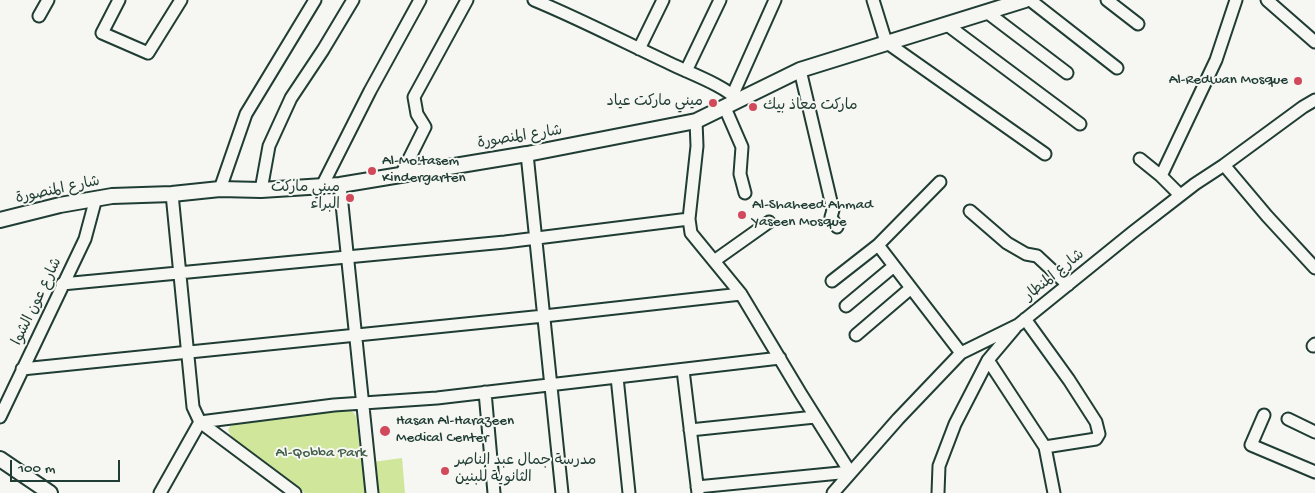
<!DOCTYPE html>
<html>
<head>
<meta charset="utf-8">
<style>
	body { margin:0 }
	#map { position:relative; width:1315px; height:493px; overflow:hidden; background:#f6f6f2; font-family:"Gochi Hand",sans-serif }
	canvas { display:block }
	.scale { position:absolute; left:10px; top:460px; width:110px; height:22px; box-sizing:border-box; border:2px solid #1f3d34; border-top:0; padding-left:6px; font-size:15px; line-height:18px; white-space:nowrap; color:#1f3d34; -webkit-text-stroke:4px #f6f6f2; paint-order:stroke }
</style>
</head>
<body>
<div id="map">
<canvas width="1315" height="493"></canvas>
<div class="scale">100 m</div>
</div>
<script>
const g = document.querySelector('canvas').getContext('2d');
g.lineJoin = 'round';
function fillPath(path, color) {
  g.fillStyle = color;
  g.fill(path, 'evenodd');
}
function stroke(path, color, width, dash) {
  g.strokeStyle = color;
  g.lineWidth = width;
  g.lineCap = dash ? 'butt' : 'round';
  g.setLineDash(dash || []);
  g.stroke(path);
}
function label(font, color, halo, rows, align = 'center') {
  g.font = font + ' "Gochi Hand","Playpen Sans Arabic",sans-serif';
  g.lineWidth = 4;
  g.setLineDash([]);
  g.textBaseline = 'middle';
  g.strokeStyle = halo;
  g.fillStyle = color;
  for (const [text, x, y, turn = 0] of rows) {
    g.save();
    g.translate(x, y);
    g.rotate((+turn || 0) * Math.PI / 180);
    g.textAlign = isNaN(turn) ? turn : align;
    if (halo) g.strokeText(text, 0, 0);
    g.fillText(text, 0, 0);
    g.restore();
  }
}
const green = new Path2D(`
	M 348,410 L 353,412 L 356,416 L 366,493 L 305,493 L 232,438 L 228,430 L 230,426 L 233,425 Z
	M 402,458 L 405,493 L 377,493 L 373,462 Z`);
const minor = new Path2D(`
	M 119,0 L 102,33 L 148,53 L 181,0
	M 534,0 C 580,19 624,42 669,63 C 689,73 724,85 739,101
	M 873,0 L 886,42 L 1045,154
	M 1030,0 L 1117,68
	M 1107,0 L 1138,24
	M 1267,0 L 1315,42
	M 988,13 L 1067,73
	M 39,16 L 48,0
	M 946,24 L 1080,124
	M 639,49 L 663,0
	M 800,70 L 833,210 L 831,217 L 837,227
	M 686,71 L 720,0
	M 733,94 L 775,0
	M 725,108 L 742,147 L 740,174 L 745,193
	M 696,121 L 697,146 L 689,219 L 691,233 L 741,294 L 801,394 L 850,472 L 697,487
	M 527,154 L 562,493
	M 1140,159 L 1161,176 L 1180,195
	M 1224,165 L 1267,216 L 1315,268
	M 401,175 L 425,127 L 417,114 L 414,97 L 467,0
	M 1161,176 L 1216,60 L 1236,0
	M 940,182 L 878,245 L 961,353
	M 340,185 L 372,493
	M 322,186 L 370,91 L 420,0
	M 220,189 L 246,114 L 315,0
	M 261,190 L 269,146 L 291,98 L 323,50 L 353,0
	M 172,194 L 193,407 L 200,422 L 295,493
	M 970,211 L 1007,243 L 1026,254 L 1037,256 L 1068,285
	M 714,261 L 769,222
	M 832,281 L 878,245
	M 62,284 L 505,242 L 689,219
	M 846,306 L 894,266
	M 1025,319 L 1069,380 L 1096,422 L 1099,434 L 1096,439 L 1045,447
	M 856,335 L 911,288
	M 1313,346 L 1315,344
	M 988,360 L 1045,447 L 1054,493
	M 22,369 L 544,316 L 741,294
	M 683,370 L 698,493
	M 617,377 L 629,493
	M 485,392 L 494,493
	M 1264,415 L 1251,445 L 1315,472
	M 0,417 L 85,239 L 96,198
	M 1288,419 L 1315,432
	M 200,422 L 334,405 L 437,398 L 780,358
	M 690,430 L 815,417
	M 160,493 L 200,422
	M 833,493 L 898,419 L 961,353 L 1018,325 L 1133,232 L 1195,184 L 1224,165 L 1303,107 L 1315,100
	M 938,493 L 939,466 L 955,424 L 988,360 L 1015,328`);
const major = new Path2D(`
	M 0,220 L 60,205 L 112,196 L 172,194 L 220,189 L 261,190 L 340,185 L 527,154 L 696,121 L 800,70 L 1025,0
	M 0,459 L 50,493`);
const markers = [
	[1298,81,5,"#d1495b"],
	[713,103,5,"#d1495b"],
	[753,107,5,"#d1495b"],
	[372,171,5,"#d1495b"],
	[350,198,5,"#d1495b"],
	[742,215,5,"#d1495b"],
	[385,431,6,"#d1495b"],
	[445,471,5,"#d1495b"]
];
const poiNames = [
	["Al-Redwan Mosque",1288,81,"right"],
	["ميني ماركت عياد",703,103,"right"],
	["ماركت معاذ بيك",763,107],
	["Al-Mo'tasem",382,162],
	["Kindergarten",382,179],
	["ميني ماركت",340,189,"right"],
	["البراء",340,206,"right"],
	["Al-Shaheed Ahmad",752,206],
	["Yaseen Mosque",752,223],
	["Hasan Al-Harazeen",396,422],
	["Medical Center",396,439],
	["مدرسة جمال عبد الناصر",455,462],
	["الثانوية للبنين",455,479]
];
const streetNames = [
	["شارع المنصورة",520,138,-9],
	["شارع المنصورة",58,191,-12],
	["شارع المنطار",1055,276,-39],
	["شارع عون الشوا",38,302,-64]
];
const parkNames = [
	["Al-Qobba Park",321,454]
];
fillPath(green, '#d0e69b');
stroke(minor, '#1f3d34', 15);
stroke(major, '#1f3d34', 18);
stroke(minor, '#f6f6f2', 11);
stroke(major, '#f6f6f2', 14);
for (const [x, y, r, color] of markers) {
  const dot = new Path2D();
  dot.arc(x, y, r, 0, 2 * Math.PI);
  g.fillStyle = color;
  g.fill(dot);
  stroke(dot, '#f6f6f2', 2);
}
label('15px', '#1f3d34', '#f6f6f2', poiNames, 'left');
label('15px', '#1f3d34', '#f6f6f2', streetNames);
label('15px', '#425f49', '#f6f6f2', parkNames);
</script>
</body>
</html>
